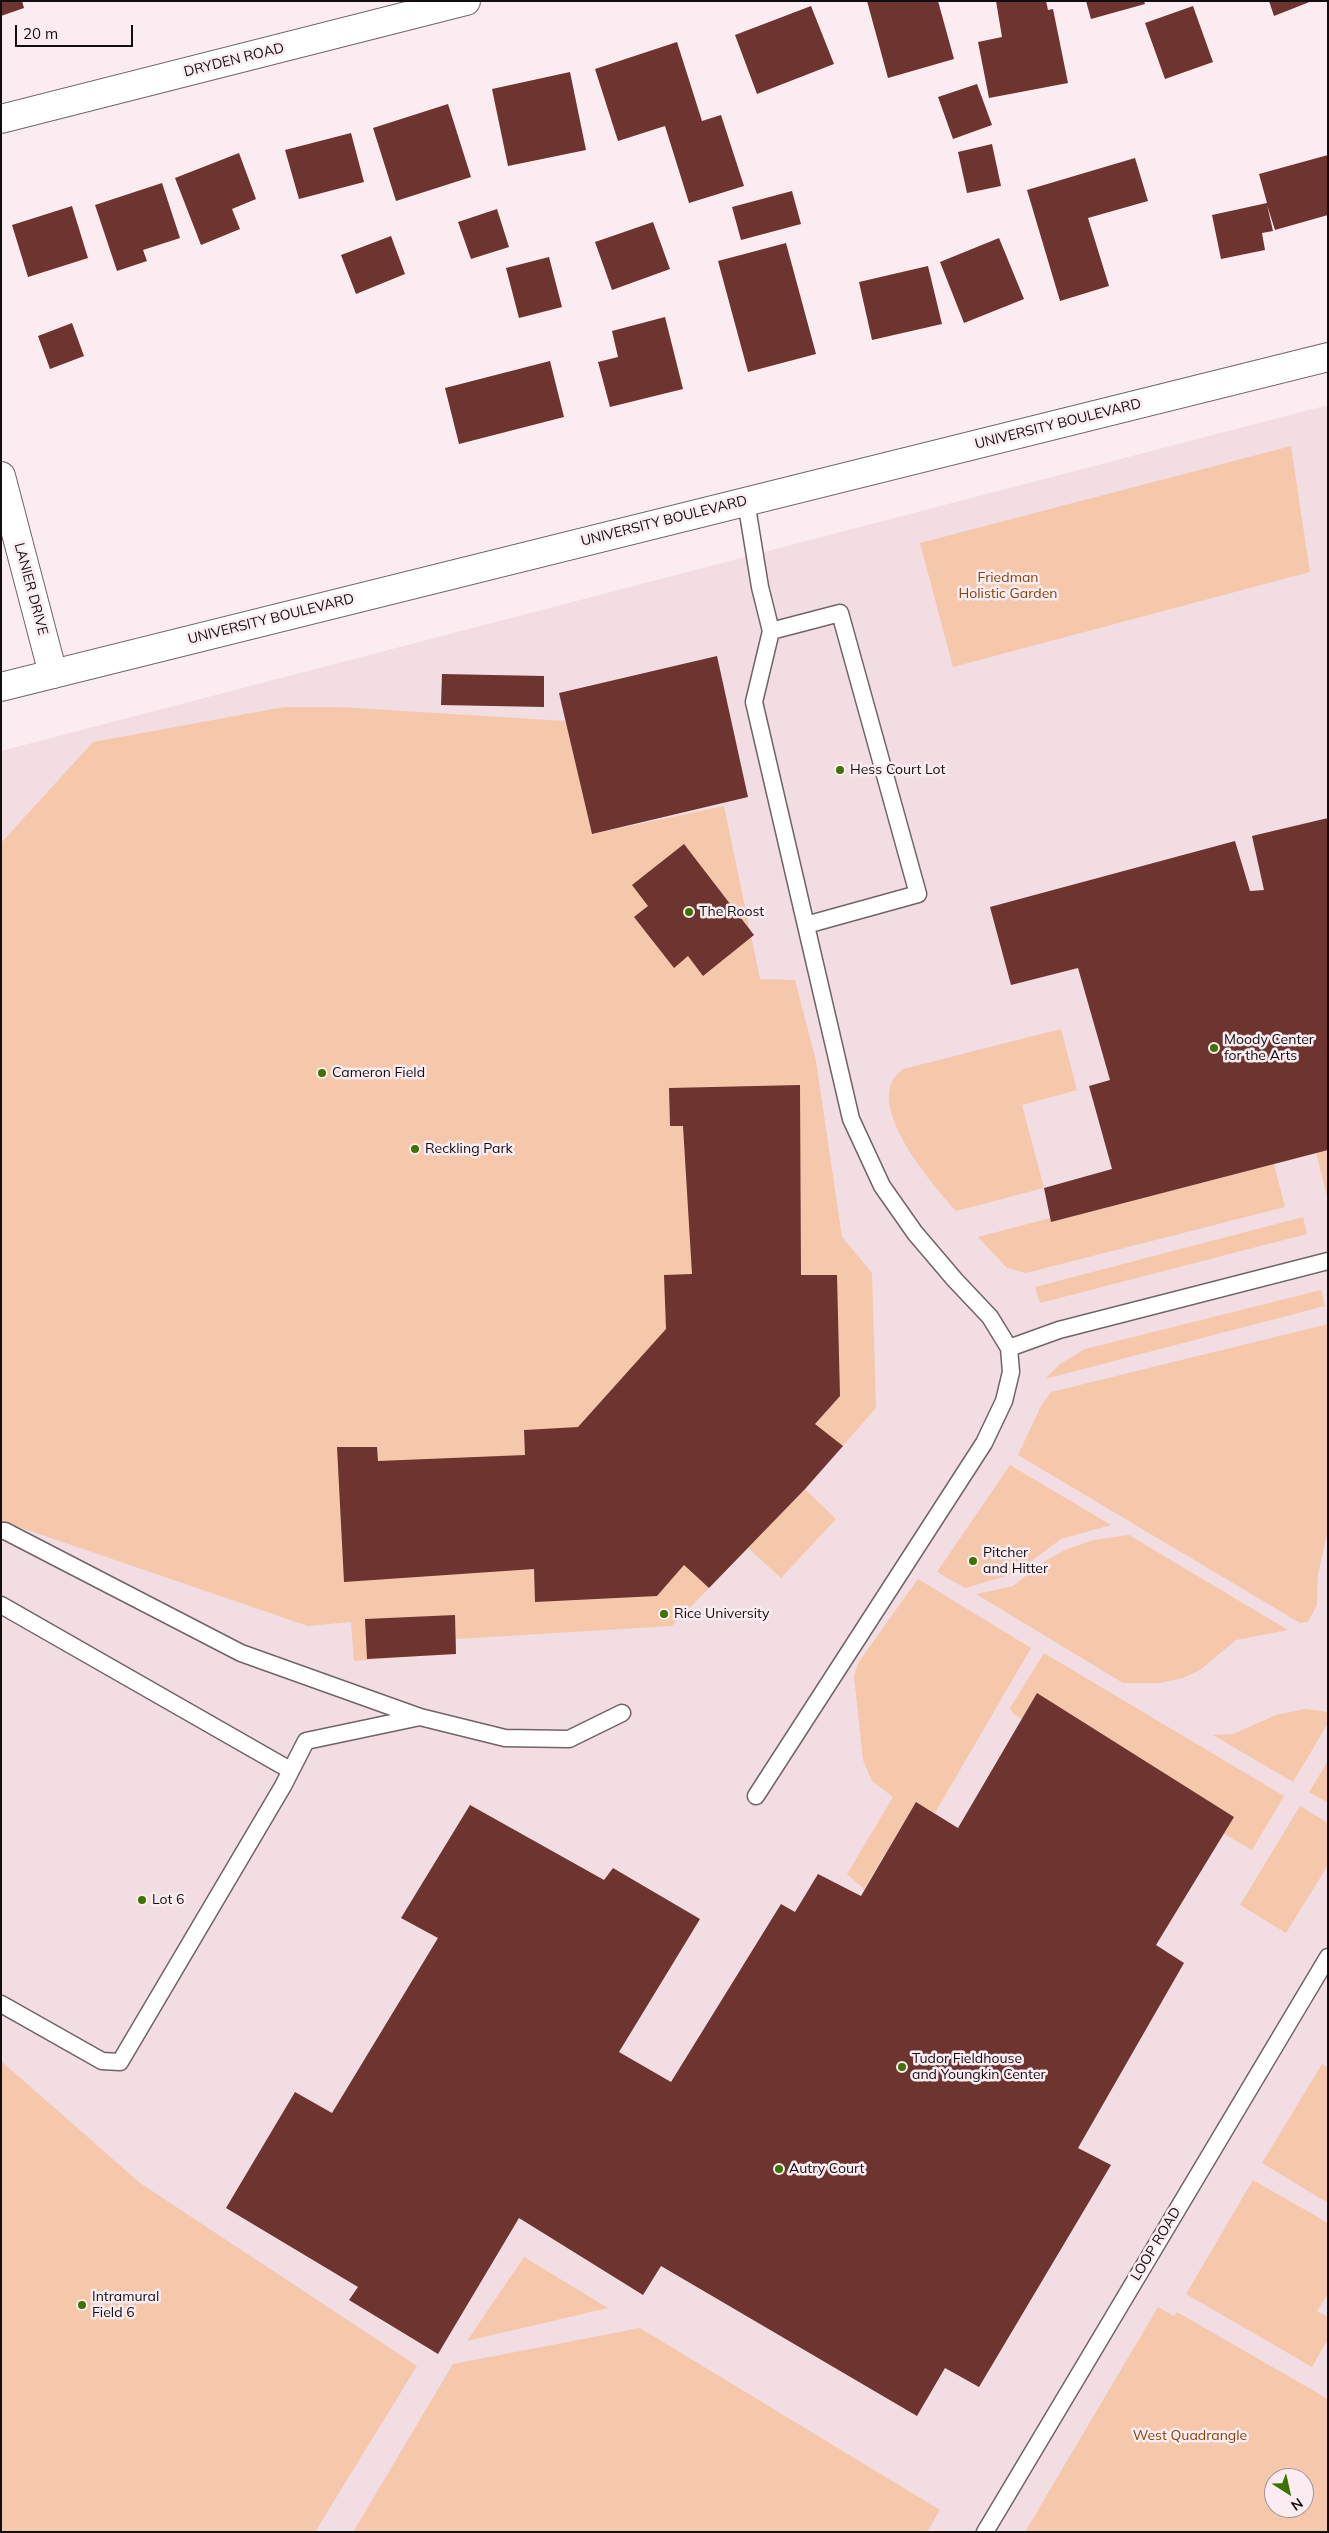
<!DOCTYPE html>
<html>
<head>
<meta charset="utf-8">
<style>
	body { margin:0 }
	#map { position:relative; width:1329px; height:2533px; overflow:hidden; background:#faecf0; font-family:Mulish,sans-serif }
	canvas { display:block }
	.frame { position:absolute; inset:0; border:2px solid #120e0f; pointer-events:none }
	.north { position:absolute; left:1264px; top:2468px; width:50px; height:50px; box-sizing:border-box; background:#faecf0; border:1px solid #9d9396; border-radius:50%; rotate:145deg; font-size:14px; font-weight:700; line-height:20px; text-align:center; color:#120e0f }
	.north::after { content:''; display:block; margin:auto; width:18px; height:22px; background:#3d7300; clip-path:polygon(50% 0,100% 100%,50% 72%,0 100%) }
	.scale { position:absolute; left:15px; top:25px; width:118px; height:22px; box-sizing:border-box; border:2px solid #120e0f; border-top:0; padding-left:6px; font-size:15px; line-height:18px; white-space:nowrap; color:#120e0f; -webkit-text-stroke:4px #faecf0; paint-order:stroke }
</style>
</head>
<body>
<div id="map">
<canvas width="1329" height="2533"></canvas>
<div class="frame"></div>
<div class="north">N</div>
<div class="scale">20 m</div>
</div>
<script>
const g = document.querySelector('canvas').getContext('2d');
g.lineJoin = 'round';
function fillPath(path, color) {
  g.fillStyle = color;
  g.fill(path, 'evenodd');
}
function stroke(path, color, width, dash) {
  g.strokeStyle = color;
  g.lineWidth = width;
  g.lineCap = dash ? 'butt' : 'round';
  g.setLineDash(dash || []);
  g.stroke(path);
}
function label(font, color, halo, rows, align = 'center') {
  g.font = font + ' Mulish,sans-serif';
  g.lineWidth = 5;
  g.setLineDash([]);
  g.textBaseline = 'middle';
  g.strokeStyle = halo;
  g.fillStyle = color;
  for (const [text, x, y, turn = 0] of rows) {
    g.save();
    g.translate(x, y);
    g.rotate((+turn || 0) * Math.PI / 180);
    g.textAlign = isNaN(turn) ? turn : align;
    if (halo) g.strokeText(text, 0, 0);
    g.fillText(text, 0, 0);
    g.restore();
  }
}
const built = new Path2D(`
	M 1328,405 L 1328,2532 L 1,2532 L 1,751 ZM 1274,2478 L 1304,2478 L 1304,2508 L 1274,2508 Z`);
const green = new Path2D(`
	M 1291,446 L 1310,572 L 953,667 L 920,543 Z
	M 284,707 L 339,707 L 566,721 L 592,834 L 724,806 L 760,979 L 795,980 L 816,1061 L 842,1237 L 872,1273 L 876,1408 L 805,1489 L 836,1519 L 781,1578 L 748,1548 L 672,1626 L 456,1639 L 455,1653 L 354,1661 L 351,1622 L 308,1626 L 1,1521 L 1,843 L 93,742 Z
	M 1061,1029 L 1077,1090 L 1022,1105 L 1044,1188 L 956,1211 C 933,1185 858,1100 903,1069 Z
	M 1328,1150 L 1328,1196 L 1327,1196 L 1316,1153 Z
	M 1274,1164 L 1285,1207 L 1026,1273 L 1007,1268 L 978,1237 L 1050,1218 L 1051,1222 Z
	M 1303,1217 L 1307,1234 L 1040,1303 L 1035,1287 Z
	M 1321,1290 L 1325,1306 L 1045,1379 L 1060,1364 L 1085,1349 Z
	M 1328,1324 L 1328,1530 L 1318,1574 L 1317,1605 L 1308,1622 L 1300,1623 L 1018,1455 L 1041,1406 L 1051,1392 Z
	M 1010,1465 L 1111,1525 L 1061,1539 L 1025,1566 L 1010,1575 L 965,1588 L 937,1572 Z
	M 1129,1535 L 1288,1630 L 1236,1640 L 1200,1670 L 1183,1678 L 1160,1683 L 1123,1683 L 976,1594 L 1013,1586 L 1045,1561 L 1065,1550 L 1093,1540 Z
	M 918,1579 L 1031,1648 L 935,1813 L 916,1802 L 864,1889 L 847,1874 L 893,1797 L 872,1781 L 863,1760 L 854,1676 L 858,1663 Z
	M 1044,1653 L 1284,1796 L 1252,1850 L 1224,1834 L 1037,1693 L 1022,1719 L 1013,1714 L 1010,1708 Z
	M 1305,1709 L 1328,1712 L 1328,1723 L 1293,1782 L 1213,1735 L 1233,1734 L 1276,1715 Z
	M 1328,1761 L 1328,1803 L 1309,1792 Z
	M 1300,1806 L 1328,1823 L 1328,1865 L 1286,1933 L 1240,1905 Z
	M 1,2061 L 140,2183 L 417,2366 L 315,2532 L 1,2532 Z
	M 1322,2064 L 1328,2068 L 1328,2203 L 1262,2163 Z
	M 1253,2180 L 1328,2223 L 1328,2294 L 1317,2311 L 1328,2317 L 1328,2339 L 1312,2367 L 1186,2294 Z
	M 524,2257 L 608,2308 L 467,2341 Z
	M 1158,2307 L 1174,2316 L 1177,2312 L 1328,2399 L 1328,2532 L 1025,2532 ZM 1274,2478 L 1304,2478 L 1304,2508 L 1274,2508 Z
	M 640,2328 L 940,2510 L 927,2532 L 353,2532 L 453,2364 Z`);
const building = new Path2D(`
	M 1,1 L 22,1 L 24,8 L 1,16 Z
	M 867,1 L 938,1 L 954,59 L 888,78 Z
	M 996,1 L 1046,1 L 1048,10 L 1053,9 L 1068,83 L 989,98 L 978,42 L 1002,37 Z
	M 1086,1 L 1144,1 L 1145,4 L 1091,19 Z
	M 1269,1 L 1312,1 L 1274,16 Z
	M 811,6 L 834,64 L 757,94 L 735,35 Z
	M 1193,6 L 1213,62 L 1165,79 L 1145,23 Z
	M 677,42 L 702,121 L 721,115 L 744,186 L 689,203 L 665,126 L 618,141 L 595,69 Z
	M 570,72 L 586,150 L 508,166 L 492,89 Z
	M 977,84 L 992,125 L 953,139 L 938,97 Z
	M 448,104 L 471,177 L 396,201 L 373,128 Z
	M 351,133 L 364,182 L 299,199 L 285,150 Z
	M 992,144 L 1001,186 L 967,193 L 958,152 Z
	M 239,153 L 256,199 L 232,209 L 240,229 L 201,245 L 175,178 Z
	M 1328,155 L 1328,215 L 1275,230 L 1267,205 L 1273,231 L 1262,233 L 1265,250 L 1221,259 L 1212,215 L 1267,203 L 1259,174 Z
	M 1135,158 L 1148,201 L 1088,218 L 1109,286 L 1060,301 L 1027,190 Z
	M 162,183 L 180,238 L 143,250 L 147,261 L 117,271 L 95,205 Z
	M 792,191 L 801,224 L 741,240 L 732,207 Z
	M 72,206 L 88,258 L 28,277 L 12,225 Z
	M 497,209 L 509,247 L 471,259 L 458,222 Z
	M 653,222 L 670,269 L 612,290 L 595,242 Z
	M 391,236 L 405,274 L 356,294 L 341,255 Z
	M 999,238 L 1024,299 L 964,323 L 940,262 Z
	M 786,243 L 816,354 L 748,372 L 718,261 Z
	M 549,257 L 562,307 L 519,318 L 506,268 Z
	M 928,266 L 942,324 L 872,340 L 859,282 Z
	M 665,317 L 683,389 L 610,407 L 598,362 L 618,357 L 612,331 Z
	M 72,323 L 84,356 L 50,369 L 38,336 Z
	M 550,361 L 564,417 L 459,444 L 445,388 Z
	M 717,656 L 748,797 L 592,834 L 559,693 Z
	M 442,674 L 544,676 L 544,707 L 441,705 Z
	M 1328,818 L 1328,1150 L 1051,1222 L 1044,1188 L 1112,1169 L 1089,1086 L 1110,1080 L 1078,968 L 1011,985 L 990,907 L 1235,841 L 1250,891 L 1264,890 L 1252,836 Z
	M 684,844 L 754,935 L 703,976 L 688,956 L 674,968 L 634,917 L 648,906 L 632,885 Z
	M 800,1085 L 801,1275 L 837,1275 L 840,1396 L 815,1424 L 843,1446 L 805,1489 L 709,1588 L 684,1565 L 657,1596 L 535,1602 L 534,1569 L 344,1582 L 337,1447 L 377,1447 L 378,1461 L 525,1455 L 524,1430 L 578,1427 L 666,1329 L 664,1275 L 692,1274 L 683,1126 L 670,1126 L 669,1088 Z
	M 455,1615 L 456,1654 L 367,1659 L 365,1619 Z
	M 1037,1693 L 1234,1817 L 1156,1945 L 1184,1963 L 1078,2148 L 1111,2165 L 979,2387 L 945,2368 L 917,2416 L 661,2266 L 643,2295 L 519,2218 L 438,2354 L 349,2300 L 358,2287 L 226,2208 L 295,2092 L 332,2113 L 438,1938 L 401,1918 L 470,1805 L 604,1880 L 613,1868 L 700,1919 L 619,2052 L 671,2082 L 781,1904 L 795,1912 L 818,1874 L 861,1896 L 916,1802 L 958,1828 Z`);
const lane = new Path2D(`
	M 746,501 L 760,587 L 771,631 L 754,702 L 851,1119 L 882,1186 L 915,1233 L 955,1280 L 990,1317 L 1009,1348 L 1011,1372 L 1004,1401 L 984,1443 L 756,1796
	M 771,631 L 840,613 L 918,894 L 806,925
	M 1009,1348 L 1059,1330 L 1328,1261
	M 1,1531 L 5,1531 L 241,1653 L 420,1717 L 505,1738 L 569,1739 L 622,1713
	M 1,1605 L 290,1770
	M 1,2004 L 102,2061 L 120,2062 L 283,1786 L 306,1741 L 420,1717
	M 985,2532 L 1328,1957`);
const street = new Path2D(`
	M 1,119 L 466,1
	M 1,476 L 53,674`);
const secondary = new Path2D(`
	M 1,687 L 1328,357`);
const markers = [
	[840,770,5,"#3d7300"],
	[689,912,5,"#3d7300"],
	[1214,1048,5,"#3d7300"],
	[322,1073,5,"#3d7300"],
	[415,1149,5,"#3d7300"],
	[973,1561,5,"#3d7300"],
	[664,1614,5,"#3d7300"],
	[142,1900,5,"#3d7300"],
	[902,2067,5,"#3d7300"],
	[779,2169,5,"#3d7300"],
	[82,2305,5,"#3d7300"]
];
const streetNames = [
	["DRYDEN ROAD",234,60,-14],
	["UNIVERSITY BOULEVARD",1058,424,-14],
	["UNIVERSITY BOULEVARD",664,521,-14],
	["LANIER DRIVE",31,589,75],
	["UNIVERSITY BOULEVARD",271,619,-14],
	["LOOP ROAD",1156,2244,-59]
];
const parkNames = [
	["Friedman",1008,578],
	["Holistic Garden",1008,594],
	["West Quadrangle",1190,2436]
];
const poiNames = [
	["Hess Court Lot",850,770],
	["The Roost",699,912],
	["Moody Center",1224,1040],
	["for the Arts",1224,1056],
	["Cameron Field",332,1073],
	["Reckling Park",425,1149],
	["Pitcher",983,1553],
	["and Hitter",983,1569],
	["Rice University",674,1614],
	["Lot 6",152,1900],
	["Tudor Fieldhouse",912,2059],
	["and Youngkin Center",912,2075],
	["Autry Court",789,2169],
	["Intramural",92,2297],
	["Field 6",92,2313]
];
fillPath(built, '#f2dde3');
fillPath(green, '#f5c8ac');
fillPath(building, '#6d3430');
stroke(lane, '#706467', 19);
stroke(street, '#706467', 30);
stroke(secondary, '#706467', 30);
stroke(lane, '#fff', 16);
stroke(street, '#fff', 28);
stroke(secondary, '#fff', 28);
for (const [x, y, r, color] of markers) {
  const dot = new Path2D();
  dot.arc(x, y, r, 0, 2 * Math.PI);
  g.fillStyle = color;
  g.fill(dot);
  stroke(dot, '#faecf0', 2);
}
label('14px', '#120e0f', '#faecf0', streetNames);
label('14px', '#864209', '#faecf0', parkNames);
label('14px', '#120e0f', '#faecf0', poiNames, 'left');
</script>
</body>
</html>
